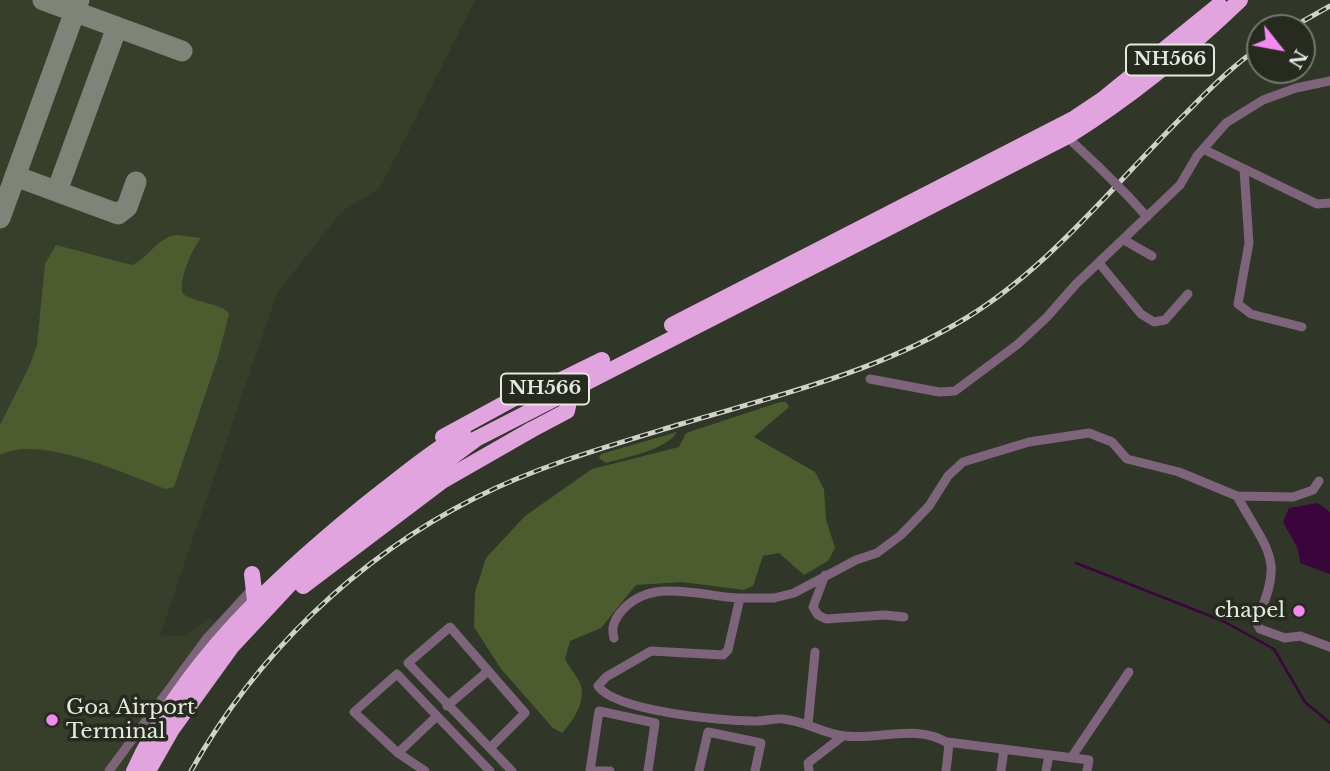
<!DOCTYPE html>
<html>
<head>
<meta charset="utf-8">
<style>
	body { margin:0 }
	#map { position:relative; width:1330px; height:771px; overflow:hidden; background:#303628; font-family:"Libre Baskerville",serif }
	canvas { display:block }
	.north { position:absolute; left:1246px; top:14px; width:70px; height:70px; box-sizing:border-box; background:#272b1f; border:2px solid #73776c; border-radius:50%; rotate:121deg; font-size:19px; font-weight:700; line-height:28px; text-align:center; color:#e5e8e0 }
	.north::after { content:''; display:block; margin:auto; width:24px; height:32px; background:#f38af1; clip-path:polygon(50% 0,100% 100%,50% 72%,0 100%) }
</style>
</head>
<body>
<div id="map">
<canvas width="1330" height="771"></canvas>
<div class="north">N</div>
</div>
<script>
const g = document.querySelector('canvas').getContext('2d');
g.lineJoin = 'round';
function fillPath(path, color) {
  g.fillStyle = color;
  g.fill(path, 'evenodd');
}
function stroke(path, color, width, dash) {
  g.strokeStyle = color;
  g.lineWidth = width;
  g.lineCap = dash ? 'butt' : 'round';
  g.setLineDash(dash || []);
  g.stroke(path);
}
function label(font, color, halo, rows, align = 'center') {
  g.font = font + ' "Libre Baskerville",serif';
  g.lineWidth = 7;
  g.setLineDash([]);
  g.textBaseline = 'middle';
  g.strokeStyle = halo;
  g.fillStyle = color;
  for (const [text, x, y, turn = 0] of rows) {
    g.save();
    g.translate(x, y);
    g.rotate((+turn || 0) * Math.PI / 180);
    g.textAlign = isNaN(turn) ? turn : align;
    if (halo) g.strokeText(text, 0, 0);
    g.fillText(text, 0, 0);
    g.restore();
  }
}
const built = new Path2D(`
	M 0,0 L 475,0 L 380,188 L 341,212 L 277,293 L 160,635 L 183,636 L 210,618 L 230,635 L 130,771 L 0,771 Z`);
const green = new Path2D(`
	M 177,235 L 201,238 C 192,250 178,279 183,294 C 197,304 223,303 229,314 L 218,357 L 174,487 L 165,489 C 126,474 39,434 0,455 L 0,425 L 30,365 L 37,345 L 45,264 L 56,245 L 132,265 C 149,258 158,236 177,235 Z
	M 780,402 L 786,402 L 789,407 L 754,437 L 815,472 L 824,489 L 826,519 L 835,548 L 828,561 L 804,575 L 779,553 L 763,556 L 753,586 L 744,590 L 682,582 L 636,585 L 601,628 L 570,641 L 565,659 C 569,667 576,675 580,683 C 587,701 573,721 562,733 L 553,728 L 501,669 L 474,627 L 475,592 L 486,558 L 525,516 L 592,469 L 679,447 L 686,433 Z
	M 677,432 C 666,450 627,457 606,463 L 599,458 L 601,454 Z`);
const water = new Path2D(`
	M 1318,503 L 1330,512 L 1330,574 L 1300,563 L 1298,549 L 1283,522 L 1289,508 Z`);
const stream = new Path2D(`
	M 1076,563 L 1223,621 L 1274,649 L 1305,702 L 1330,723`);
const taxiway = new Path2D(`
	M 43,0 L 182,51
	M 15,176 L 118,214 L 127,207 L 136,182
	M 57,191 L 117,27
	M 0,218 L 79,0`);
const street = new Path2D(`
	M 1065,135 L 1099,167
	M 1203,149 L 1317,204 L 1330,203
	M 1244,169 L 1249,243 L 1238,304 L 1251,314 L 1302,327
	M 1128,196 L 1147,217
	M 1124,240 L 1152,256
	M 1099,263 L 1141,314 L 1154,322 L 1165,320 L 1188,294
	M 870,379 L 939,392 L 955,391 L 1018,344 L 1047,317 L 1076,284 L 1180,185 L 1197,156 L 1226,123 L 1263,100 L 1296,88 L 1330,81
	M 1237,496 C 1269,554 1285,558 1256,622 L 1260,629 L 1285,638 L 1300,636 L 1330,647
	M 825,575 L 813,607 L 818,615 L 826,619 L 885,615 L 904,617
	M 614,638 C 611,628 614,621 620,613 C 650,575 702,597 740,598
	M 447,706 L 488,671
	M 808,725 L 815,652
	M 947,742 L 1089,760 L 1087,771
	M 491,747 L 525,713 L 450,627 L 408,663 L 512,771
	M 398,753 L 354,712 L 397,674 L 437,716
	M 1071,758 L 1129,672
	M 109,771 L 207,638 L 253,588
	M 425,771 L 398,753 L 437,716 L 490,771
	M 590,771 L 599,711 L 655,723 L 648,771
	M 596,771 L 610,771
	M 699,771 L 708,732 L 761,743 L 755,771
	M 809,771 L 808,763 L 843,736
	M 946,771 L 949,744 C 918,723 879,740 845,736 C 824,734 805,721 783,719 C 773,718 762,722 752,721 C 721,721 615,711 598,686 L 606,677 L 651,651 L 723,655 L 728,650 L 740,598 L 774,598 L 794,593 L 856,560 L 877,553 L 901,535 L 929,506 L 948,476 L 963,462 L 1029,442 L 1089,433 L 1112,442 L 1127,459 L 1179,472 L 1237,496 L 1293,497 L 1313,490 L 1319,481
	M 1001,771 L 1004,749
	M 1046,771 L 1049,755`);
const highway = new Path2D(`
	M 672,325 L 1075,118 L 1102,100 L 1219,5
	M 547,387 L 602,360
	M 252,574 L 255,601
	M 303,586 L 442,481 L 531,430
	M 134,771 C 184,663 273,580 364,506 C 396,481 428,454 463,433
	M 148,771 L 172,729 L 232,646 L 289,585 L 366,520 L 476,439 L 1068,136 C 1129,98 1188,50 1240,0`);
const rail = new Path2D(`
	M 1291,28 L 1330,6
	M 191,771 C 256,655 356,558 475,498 C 540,465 612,445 681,424 C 775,396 870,374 956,324 C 1046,273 1113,185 1186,113 C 1209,90 1232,66 1260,47`);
const streetBridge = new Path2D(`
	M 1099,167 L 1128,196`);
const highwayBridge = new Path2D(`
	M 443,437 L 544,382 L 558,384 L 569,401 L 567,411 L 531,430`);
const markers = [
	[1299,611,7,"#f38af1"],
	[52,720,7,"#f38af1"]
];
const shields = [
	[1170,60,88],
	[545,389,88]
];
const shieldNames = [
	["NH566",1170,60],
	["NH566",545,389]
];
const poiNames = [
	["chapel",1285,611],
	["Goa Airport",66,708,"left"],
	["Terminal",66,732,"left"]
];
fillPath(built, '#373f2b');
fillPath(green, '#4c5c2e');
fillPath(water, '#3a053a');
stroke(stream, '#3a053a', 2.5);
stroke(taxiway, '#7f8478', 21);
stroke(street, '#7d647b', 9);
stroke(highway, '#e1a4de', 16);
stroke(rail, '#ced2c9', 5);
stroke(rail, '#272b1f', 2.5, [8]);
stroke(streetBridge, '#7d647b', 9);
stroke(highwayBridge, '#e1a4de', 16);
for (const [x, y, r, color] of markers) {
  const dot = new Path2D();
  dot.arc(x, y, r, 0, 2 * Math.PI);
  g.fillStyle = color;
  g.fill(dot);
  stroke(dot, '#272b1f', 2.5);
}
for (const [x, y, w] of shields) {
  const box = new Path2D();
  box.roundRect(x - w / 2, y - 15.5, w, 31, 5);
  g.fillStyle = '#272b1f';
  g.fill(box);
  stroke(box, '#e5e8e0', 2);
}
label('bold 19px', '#e5e8e0', null, shieldNames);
label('21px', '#e5e8e0', '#272b1f', poiNames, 'right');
</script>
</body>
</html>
